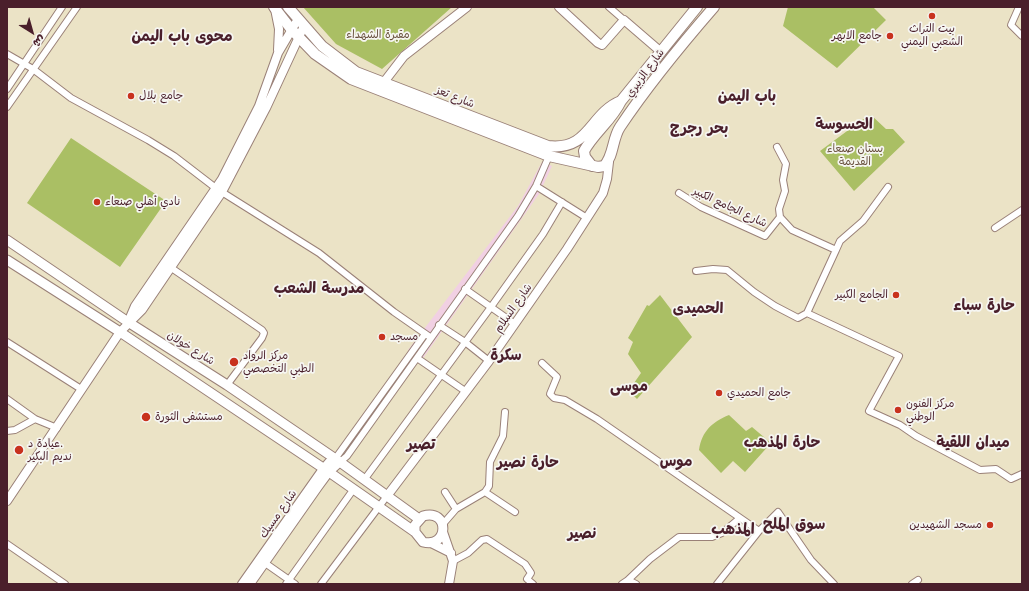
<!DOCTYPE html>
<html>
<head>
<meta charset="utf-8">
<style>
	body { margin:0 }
	#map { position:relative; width:1029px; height:591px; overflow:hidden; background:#ebe3c6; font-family:Mali,"Playpen Sans Arabic",sans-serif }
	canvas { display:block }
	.frame { position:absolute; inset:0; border:8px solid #4a1f2b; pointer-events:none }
	.north { position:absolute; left:12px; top:12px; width:40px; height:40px; -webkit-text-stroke:3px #f6f6f2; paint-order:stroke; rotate:143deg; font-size:11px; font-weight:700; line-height:16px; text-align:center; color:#4a1f2b }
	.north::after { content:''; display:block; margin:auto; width:14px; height:18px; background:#4a1f2b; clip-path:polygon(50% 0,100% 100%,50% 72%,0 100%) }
</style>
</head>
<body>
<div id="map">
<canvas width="1029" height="591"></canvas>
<div class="frame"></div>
<div class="north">ش</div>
</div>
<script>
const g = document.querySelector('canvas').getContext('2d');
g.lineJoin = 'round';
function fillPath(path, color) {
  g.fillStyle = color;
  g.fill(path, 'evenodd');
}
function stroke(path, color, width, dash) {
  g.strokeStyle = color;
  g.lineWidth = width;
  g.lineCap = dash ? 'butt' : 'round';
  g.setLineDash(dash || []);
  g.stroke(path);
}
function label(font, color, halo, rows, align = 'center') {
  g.font = font + ' Mali,"Playpen Sans Arabic",sans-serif';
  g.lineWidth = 3.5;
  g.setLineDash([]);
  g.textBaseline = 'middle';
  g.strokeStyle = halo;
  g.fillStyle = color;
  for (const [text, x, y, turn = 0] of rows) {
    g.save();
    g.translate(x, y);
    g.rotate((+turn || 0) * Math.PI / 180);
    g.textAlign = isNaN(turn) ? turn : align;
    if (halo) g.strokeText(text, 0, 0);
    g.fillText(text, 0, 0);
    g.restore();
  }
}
const built = new Path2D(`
	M 542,162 L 552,166 L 539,194 L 421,361 L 408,350 L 518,206 Z`);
const green = new Path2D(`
	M 303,7 L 452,7 L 382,69 L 336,44 Z
	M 788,7 L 873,7 L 886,20 L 837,68 L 783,26 Z
	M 871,115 L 886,129 L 893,129 L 905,142 L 854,191 L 820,151 L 862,120 Z
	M 71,138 L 166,201 L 120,267 L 27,203 Z
	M 660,295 L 692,337 L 637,399 L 633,395 L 639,387 L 634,383 L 641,373 L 628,354 L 633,342 L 628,338 L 647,305 L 649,306 Z
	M 729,415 L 746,431 L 752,427 L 771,443 L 745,472 L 733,461 L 721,473 L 699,450 C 702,431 712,422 729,415 Z`);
const minor = new Path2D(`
	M 609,7 L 624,20
	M 1019,7 L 1011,25 L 1022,36
	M 7,54 L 33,69 L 71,98 L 148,140 L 174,156 L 217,189 L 319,253 L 394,312 L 430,337
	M 7,89 L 62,7
	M 7,107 L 77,7
	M 777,147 L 786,164 L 783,180 L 785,191 L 779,209 L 780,217
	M 536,186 L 587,218
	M 679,193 L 701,207 L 765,236 L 780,217 L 792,230 L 836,250 L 807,313 L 899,356 L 869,411 L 900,425 L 916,436 L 980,470 L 996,469 L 1011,479 L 1022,474
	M 995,228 L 1022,210
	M 836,250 L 840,241 L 863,221 L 888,187
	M 170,267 L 262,330 L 264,333 L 262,338 L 227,385
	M 696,271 L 713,269 L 727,270 L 754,292 L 775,306 L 798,318 L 807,313
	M 465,289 L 515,324
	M 439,325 L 465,342 L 489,361
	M 7,342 L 81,389
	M 417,358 L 465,391
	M 542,363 L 557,377 L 550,394 L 554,398 L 565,400 L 597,419 L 759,531
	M 7,399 L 35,419 L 57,428
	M 7,431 L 15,430 L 35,419
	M 335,459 L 425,334
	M 340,462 L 347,456 L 518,216 L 536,186 L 549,156
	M 364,480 L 491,307 L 543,234 L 562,202
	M 445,492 L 456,509
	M 485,492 L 515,512
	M 443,524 L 456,509 L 485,492 L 489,486 L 490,462 L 503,436 L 505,412
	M 7,544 L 65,584
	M 453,561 L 468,553 L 482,540 L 487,539 L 525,564 L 531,573 L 527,579 L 533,584
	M 265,563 L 295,584
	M 628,580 L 650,559 L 679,537 L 712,537 L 722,533 L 740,518
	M 286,584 L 353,490
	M 321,584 L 387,496
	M 622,584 L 628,580 L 636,584
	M 717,584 L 759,531 L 778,512 L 811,560 L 834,584
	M 912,584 L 918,580`);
const tertiary = new Path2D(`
	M 559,7 L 598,43 L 602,45 L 624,20 L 660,51
	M 275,9 L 279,29 L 278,50
	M 384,82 L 404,56 L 467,7
	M 129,320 L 135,306 L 222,179 L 259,106 L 278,53 L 298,19
	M 387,496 L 489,361 L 567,249 L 603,193 L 607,179 L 609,162
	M 7,501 L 120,332 L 142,310 L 222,192 L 266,108 L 304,26
	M 443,532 L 453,561 L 449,584
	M 431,543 L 451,553
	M 242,584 L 323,469 L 329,462 L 335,459
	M 250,584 L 318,487 L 329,472 L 340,462`);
const secondary = new Path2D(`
	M 7,240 L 128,322 L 227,385 L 340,462 L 419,519
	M 7,260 L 120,332 L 329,472 L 415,532 L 423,542 C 449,549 450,508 423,516 L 415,525 L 415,532`);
const primary = new Path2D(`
	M 274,7 L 291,29 L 315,54 L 351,79 L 549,156 L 598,167 L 604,166 C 614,156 612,139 620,127 C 648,85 681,45 714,7
	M 288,7 L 322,46 L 356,72 L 548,146 C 590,151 589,114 621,101
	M 592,166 L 585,157 L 584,151 C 594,133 612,120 621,101 L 697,7`);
const markers = [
	[932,16,4,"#c8321e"],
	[890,36,4,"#c8321e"],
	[131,96,4,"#c8321e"],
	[97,202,4,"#c8321e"],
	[896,295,4,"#c8321e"],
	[382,337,4,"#c8321e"],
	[234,362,5,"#c8321e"],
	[719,393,4,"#c8321e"],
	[898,410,4,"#c8321e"],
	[146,417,5,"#c8321e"],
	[19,450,5,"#c8321e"],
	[990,525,4,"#c8321e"]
];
const poiNames = [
	["بيت التراث",932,29,"center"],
	["الشعبي اليمني",932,42,"center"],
	["جامع الابهر",882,36,"right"],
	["جامع بلال",139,96],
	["نادي أهلي صنعاء",105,202],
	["الجامع الكبير",888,295,"right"],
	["مسجد",390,337],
	["مركز الرواد",243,356],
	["الطبي التخصصي",243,369],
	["جامع الحميدي",727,393],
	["مركز الفنون",906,404],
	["الوطني",906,417],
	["مستشفى الثورة",155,417],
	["عيادة د.",28,444],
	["نديم البكير",28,457],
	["مسجد الشهيدين",982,525,"right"]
];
const parkNames = [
	["مقبرة الشهداء",378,35],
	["بستان صنعاء",855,149],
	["القديمة",855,162]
];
const streetNames = [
	["شارع الزبيري",645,73,-54],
	["شارع تعز",455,97,22],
	["شارع الجامع الكبير",730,207,25],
	["شارع السلام",513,308,-55],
	["شارع خولان",191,348,32],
	["شارع مسيك",278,514,-55]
];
const districtNames = [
	["محوى باب اليمن",182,36],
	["باب اليمن",747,96],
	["الحسوسة",844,124],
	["بحر رجرج",699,128],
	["مدرسة الشعب",319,288],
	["حارة سباء",984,305],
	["الحميدى",698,308],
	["سكرة",506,355],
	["موسى",629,386],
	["حارة المذهب",782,442],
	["ميدان اللقية",973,442],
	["تصير",421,444],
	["موس",676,461],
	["حارة نصير",528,462],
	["سوق الملح",794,524],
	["المذهب",733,529],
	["نصير",582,533]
];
fillPath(built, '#f1d0e3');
fillPath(green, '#aabf64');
stroke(minor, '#9a8178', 8);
stroke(tertiary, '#9a8178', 10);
stroke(secondary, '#9a8178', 11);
stroke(primary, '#9a8178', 12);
stroke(minor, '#fff', 6);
stroke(tertiary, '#fff', 8);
stroke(secondary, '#fff', 9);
stroke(primary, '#fff', 10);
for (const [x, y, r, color] of markers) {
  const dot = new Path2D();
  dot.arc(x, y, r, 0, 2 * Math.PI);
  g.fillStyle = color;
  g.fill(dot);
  stroke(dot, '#f6f6f2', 1.5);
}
label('11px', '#4a1f2b', '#f6f6f2', poiNames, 'left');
label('11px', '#674f3c', '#f6f6f2', parkNames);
label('11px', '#4a1f2b', '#f6f6f2', streetNames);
label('bold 15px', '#4a1f2b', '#f6f6f2', districtNames);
</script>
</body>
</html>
